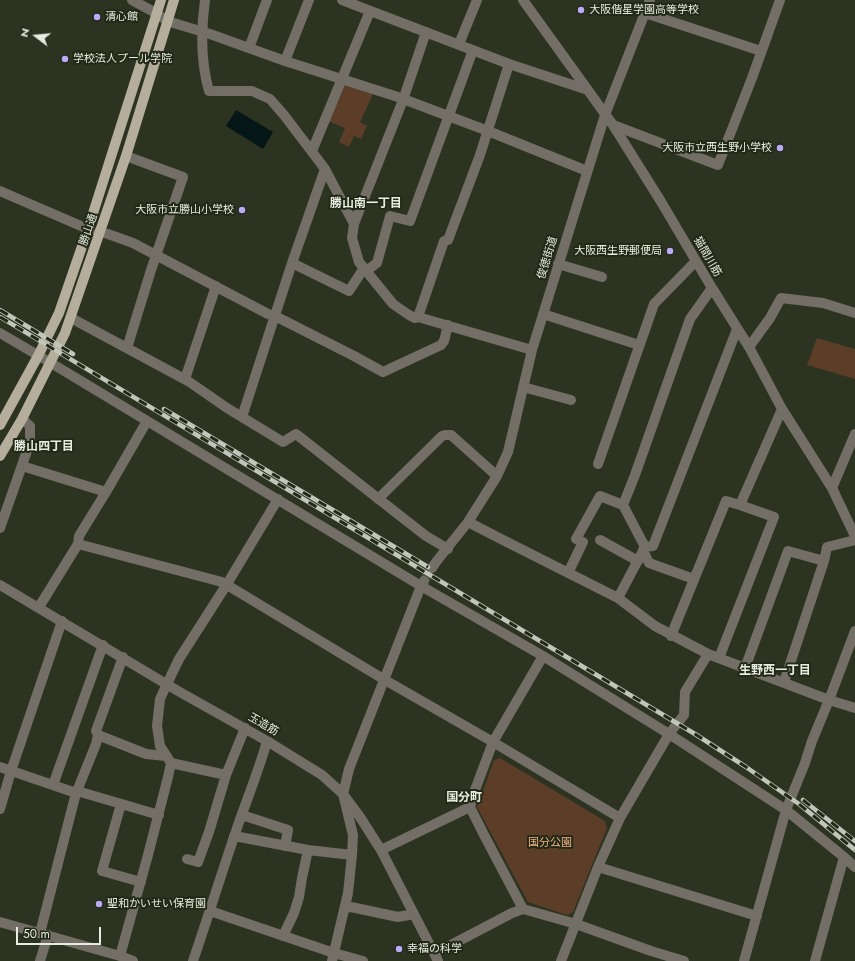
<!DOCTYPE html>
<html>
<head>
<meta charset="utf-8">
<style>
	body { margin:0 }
	#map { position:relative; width:855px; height:961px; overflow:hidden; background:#2d3321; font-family:Jost,sans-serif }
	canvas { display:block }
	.north { position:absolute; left:16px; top:16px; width:40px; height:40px; -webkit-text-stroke:3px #232917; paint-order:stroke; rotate:286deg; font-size:11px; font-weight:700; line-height:16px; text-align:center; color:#e7ebe0 }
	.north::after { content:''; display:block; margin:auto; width:14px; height:18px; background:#e7ebe0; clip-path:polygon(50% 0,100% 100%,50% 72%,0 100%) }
	.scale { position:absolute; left:16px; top:927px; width:85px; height:18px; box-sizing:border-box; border:2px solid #e7ebe0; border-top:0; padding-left:5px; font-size:12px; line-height:14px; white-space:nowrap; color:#e7ebe0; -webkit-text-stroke:3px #232917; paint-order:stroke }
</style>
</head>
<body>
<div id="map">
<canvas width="855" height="961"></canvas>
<div class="north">N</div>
<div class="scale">50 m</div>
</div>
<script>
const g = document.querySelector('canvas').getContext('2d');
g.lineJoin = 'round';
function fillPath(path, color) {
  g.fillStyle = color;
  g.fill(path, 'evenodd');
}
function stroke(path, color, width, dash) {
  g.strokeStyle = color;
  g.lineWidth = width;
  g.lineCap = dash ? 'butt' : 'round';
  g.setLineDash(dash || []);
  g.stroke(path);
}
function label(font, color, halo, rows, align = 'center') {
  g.font = font + ' Jost,"Noto Sans JP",sans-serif';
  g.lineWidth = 4;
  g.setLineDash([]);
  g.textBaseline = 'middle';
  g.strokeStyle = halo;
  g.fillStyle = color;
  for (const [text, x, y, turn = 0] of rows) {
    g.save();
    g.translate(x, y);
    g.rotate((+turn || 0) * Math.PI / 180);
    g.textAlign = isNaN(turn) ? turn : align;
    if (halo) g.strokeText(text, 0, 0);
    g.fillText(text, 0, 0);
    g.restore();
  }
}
const green = new Path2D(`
	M 346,84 L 373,94 L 360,122 L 367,126 L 361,139 L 354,136 L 349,147 L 339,142 L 345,128 L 328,121 L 342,87 Z
	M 817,338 L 855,349 L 855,379 L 807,365 Z
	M 500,758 L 605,821 L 607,828 L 573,912 L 567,915 L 528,902 L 477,807 L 494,760 Z`);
const water = new Path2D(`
	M 236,110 L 273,132 L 263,149 L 226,126 Z`);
const minorTunnel = new Path2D(`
	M 424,581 L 432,568`);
const minor = new Path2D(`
	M 132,0 L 156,13 L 167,21 L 210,34 L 285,61 L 398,97 L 488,131 L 587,171
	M 205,0 C 201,29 201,63 209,91 L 252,91 L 270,99 L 284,115 L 325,169 L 354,224
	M 342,0 L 509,64 L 588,90
	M 523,0 L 613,125 L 660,200 L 712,288 L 749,347 L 782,409 L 832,488 L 855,536
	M 645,13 L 761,51
	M 426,32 L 403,100 L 354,224 L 352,238 L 359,262 L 393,304 L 409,315 L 415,318 L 418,317 L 532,350
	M 459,44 L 477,0
	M 249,48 L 267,0
	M 285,61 L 309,0
	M 613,125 L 718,165 L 752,78 L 780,0
	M 312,151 L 370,11
	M 126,156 L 183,177 L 151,270 L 127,348
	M 0,191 L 88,229 L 108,234 L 133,243 L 268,314 L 275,316 L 354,356 L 383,372 L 441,345 L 444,341 L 448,325
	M 292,263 L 349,291 L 364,268
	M 558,264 L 602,277
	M 366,271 L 377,263 L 390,216 L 410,221 L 473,50
	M 543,314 L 639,345
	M 418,317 L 444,241 L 448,240 L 480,155 L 509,64
	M 71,318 L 188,381 L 227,408 L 283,442 L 296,434 L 408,522 L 426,536 L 448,549
	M 0,333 L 51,363 L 421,586 L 543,656 L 669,734 L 786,810 L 844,857 L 855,867
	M 749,347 L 770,318 L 781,298 L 823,303 L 855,313
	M 185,379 L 216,286
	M 523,387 L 571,400
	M 242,417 L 292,263 L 325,169
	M 598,464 L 654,304 L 696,261
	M 22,466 L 106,492
	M 832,488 L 855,434
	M 378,499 L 442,436 L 445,435 L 451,435 L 497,476
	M 468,522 L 501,539 L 618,598 L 655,626 L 708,654 L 829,700 L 855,708
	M 0,528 L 27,451 L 30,439 L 30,426 L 22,419
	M 600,540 L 638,561
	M 78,544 L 222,582 L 385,680 L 493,742 L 620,818
	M 645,547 L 623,505 L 635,475 L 690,319 L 712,288
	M 643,550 L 649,563 L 694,579
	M 432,568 L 436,562 L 468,522 L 497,476 L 508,452 L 532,350 L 605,115 L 650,0
	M 568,573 L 583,542 L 576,539 L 600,496 L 623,505
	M 0,585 L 178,691 L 267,741 L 322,775 L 343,794 L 360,817 L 381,850 L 438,961
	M 618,598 L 645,547 L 653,546 L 737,329
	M 39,607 L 78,544 L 79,536 L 106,492 L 147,421
	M 671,636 L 726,501 L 740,505
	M 123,657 L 96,731 L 98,735 L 96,744 L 77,791 L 159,815
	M 719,658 L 774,517 L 740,505 L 782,409
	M 745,668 L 788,551 L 824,561
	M 784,682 L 824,561 L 827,547 L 855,540
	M 98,735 L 146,754 L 166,756
	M 171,763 L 226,775 L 245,728
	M 0,767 L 76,793 L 40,933
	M 53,785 L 103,645
	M 121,804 L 102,871 L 141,882
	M 470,807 L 483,833 L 523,909
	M 0,809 L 11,771 L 62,621
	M 242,815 L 288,830 L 285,846
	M 234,836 L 308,850 L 302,878 L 299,897 L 294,913 L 283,936
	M 308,850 L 352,855
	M 381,850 L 470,807 L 475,790 L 493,742 L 543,656
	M 187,859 L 198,862 L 209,832 L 226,775
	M 598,867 L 757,916
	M 345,908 L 351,907 L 398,917 L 414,914
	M 210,911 L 334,953 L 363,961
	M 0,922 L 120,956 L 133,961
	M 434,953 L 451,945 L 512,913 L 523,909 L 576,924 L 651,951 L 684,961
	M 120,956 L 148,855 L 168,777 L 171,763 L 160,746 L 157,726 L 160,699 L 167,684 L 179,659 L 227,584 L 278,499
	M 40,961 L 48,935
	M 193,961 C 208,917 222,872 237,828 C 247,799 259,770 267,741
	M 332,961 L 348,893 L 352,855 L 353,835 L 343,794 L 349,769 L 421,586 L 424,581
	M 561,961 L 598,867 L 620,818 L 669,734 L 684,715 L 685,692 L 708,654
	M 744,961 L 786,810 L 805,763 L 812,741 L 829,700 L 855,631
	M 815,961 L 844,857`);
const major = new Path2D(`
	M 0,425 L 38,356 L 59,313 L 88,229 L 161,0
	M 0,456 L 22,419 L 65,333 L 126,156 L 174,0`);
const rail = new Path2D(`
	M 0,310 L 73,354
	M 0,317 L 695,734 L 746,767 L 799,804 L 855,850
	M 164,409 L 428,567
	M 803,800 L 855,841`);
const markers = [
	[581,10,4,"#bbaaf6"],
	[97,17,4,"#bbaaf6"],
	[65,59,4,"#bbaaf6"],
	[780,148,4,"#bbaaf6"],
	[242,210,4,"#bbaaf6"],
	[670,251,4,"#bbaaf6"],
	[99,904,4,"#bbaaf6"],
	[399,949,4,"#bbaaf6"]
];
const poiNames = [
	["大阪偕星学園高等学校",589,10],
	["清心館",105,17],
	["学校法人プール学院",73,59],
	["大阪市立西生野小学校",772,148,"right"],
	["大阪市立勝山小学校",234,210,"right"],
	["大阪西生野郵便局",662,251,"right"],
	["聖和かいせい保育園",107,904],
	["幸福の科学",407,949]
];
const streetNames = [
	["勝山通",89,230,-71],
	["猫間川筋",707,257,60],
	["俊徳街道",548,258,-73],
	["玉造筋",263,725,30]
];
const parkNames = [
	["国分公園",550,843]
];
const neighbourhoodNames = [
	["勝山南一丁目",366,204],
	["勝山四丁目",44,447],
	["生野西一丁目",775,671],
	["国分町",464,798]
];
fillPath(green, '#5b3d28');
fillPath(water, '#041716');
stroke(minorTunnel, '#494f3e', 10, [10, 5]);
stroke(minor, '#736f66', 10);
stroke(major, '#b5ae9c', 10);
stroke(rail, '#c2c6ba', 4.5);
stroke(rail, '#232917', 3, [9]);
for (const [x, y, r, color] of markers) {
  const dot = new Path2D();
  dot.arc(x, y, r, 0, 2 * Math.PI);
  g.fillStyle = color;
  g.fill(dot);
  stroke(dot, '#232917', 1.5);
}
label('11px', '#e7ebe0', '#232917', poiNames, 'left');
label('11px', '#e7ebe0', '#232917', streetNames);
label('11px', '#f3b185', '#232917', parkNames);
label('bold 12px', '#e7ebe0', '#232917', neighbourhoodNames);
</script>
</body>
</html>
